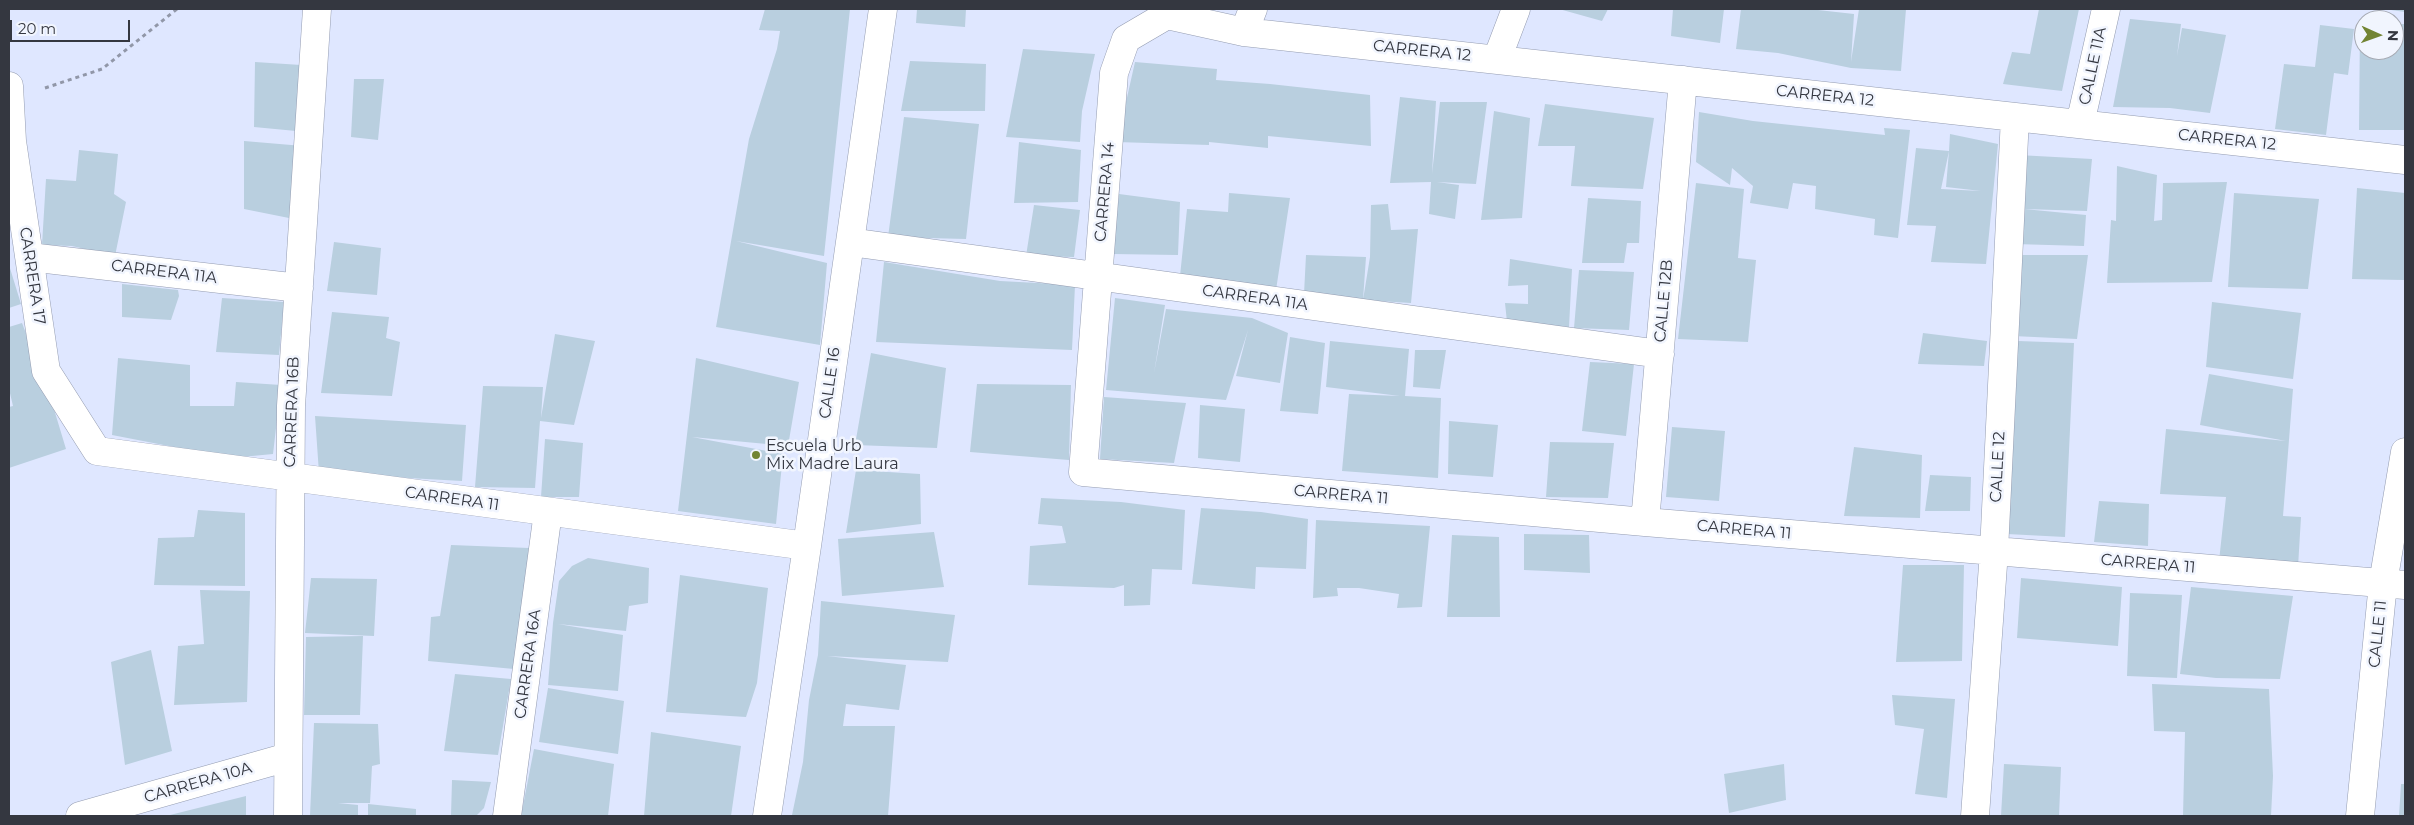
<!DOCTYPE html>
<html>
<head>
<meta charset="utf-8">
<style>
	body { margin:0 }
	#map { position:relative; width:2414px; height:825px; overflow:hidden; background:#dfe7ff; font-family:Montserrat,sans-serif }
	canvas { display:block }
	.frame { position:absolute; inset:0; border:10px solid #343740; pointer-events:none }
	.north { position:absolute; left:2354px; top:10px; width:50px; height:50px; box-sizing:border-box; background:#f1f5fe; border:1px solid #a5a9b2; border-radius:50%; rotate:92deg; font-size:14px; font-weight:700; line-height:20px; text-align:center; color:#343740 }
	.north::after { content:''; display:block; margin:auto; width:18px; height:22px; background:#728433; clip-path:polygon(50% 0,100% 100%,50% 72%,0 100%) }
	.scale { position:absolute; left:10px; top:20px; width:120px; height:22px; box-sizing:border-box; border:2px solid #343740; border-top:0; padding-left:6px; font-size:15px; line-height:18px; white-space:nowrap; color:#343740; -webkit-text-stroke:4px #f1f5fe; paint-order:stroke }
</style>
</head>
<body>
<div id="map">
<canvas width="2414" height="825"></canvas>
<div class="frame"></div>
<div class="north">N</div>
<div class="scale">20 m</div>
</div>
<script>
const g = document.querySelector('canvas').getContext('2d');
g.lineJoin = 'round';
function fillPath(path, color) {
  g.fillStyle = color;
  g.fill(path, 'evenodd');
}
function stroke(path, color, width, dash) {
  g.strokeStyle = color;
  g.lineWidth = width;
  g.lineCap = dash ? 'butt' : 'round';
  g.setLineDash(dash || []);
  g.stroke(path);
}
function label(font, color, halo, rows, align = 'center') {
  g.font = font + ' Montserrat,sans-serif';
  g.lineWidth = 5;
  g.setLineDash([]);
  g.textBaseline = 'middle';
  g.strokeStyle = halo;
  g.fillStyle = color;
  for (const [text, x, y, turn = 0] of rows) {
    g.save();
    g.translate(x, y);
    g.rotate((+turn || 0) * Math.PI / 180);
    g.textAlign = isNaN(turn) ? turn : align;
    if (halo) g.strokeText(text, 0, 0);
    g.fillText(text, 0, 0);
    g.restore();
  }
}
const building = new Path2D(`
	M 765,9 L 850,9 L 824,256 L 736,241 L 827,263 L 820,345 L 716,327 L 749,139 L 777,49 L 780,31 L 759,30 Z
	M 917,9 L 966,9 L 965,27 L 916,23 Z
	M 1559,9 L 1608,9 L 1602,21 Z
	M 1673,9 L 1724,9 L 1720,43 L 1671,36 Z
	M 1741,9 L 1809,9 L 1854,14 L 1851,62 L 1859,9 L 1906,9 L 1901,71 L 1851,68 L 1778,53 L 1736,49 Z
	M 2039,9 L 2079,9 L 2062,91 L 2003,84 L 2012,52 L 2030,54 Z
	M 2391,9 L 2405,9 L 2405,12 L 2391,10 Z
	M 2130,19 L 2181,24 L 2177,56 L 2182,28 L 2226,35 L 2210,113 L 2170,108 L 2113,107 Z
	M 2360,24 L 2364,24 L 2364,50 L 2394,50 L 2394,24 L 2405,24 L 2405,130 L 2359,130 Z
	M 2320,25 L 2354,29 L 2348,75 L 2334,73 L 2326,135 L 2275,129 L 2284,64 L 2315,67 Z
	M 1023,49 L 1095,54 L 1082,111 L 1080,142 L 1006,137 Z
	M 910,61 L 986,64 L 985,111 L 901,111 Z
	M 255,62 L 301,65 L 296,131 L 254,127 Z
	M 1135,62 L 1217,69 L 1216,80 L 1270,84 L 1370,95 L 1371,146 L 1268,136 L 1268,148 L 1209,142 L 1209,145 L 1117,142 Z
	M 354,79 L 384,79 L 378,140 L 351,137 Z
	M 1400,97 L 1436,101 L 1432,174 L 1440,102 L 1487,102 L 1476,184 L 1437,182 L 1459,185 L 1455,219 L 1429,214 L 1431,182 L 1390,183 Z
	M 1545,104 L 1654,118 L 1643,189 L 1571,186 L 1575,146 L 1538,146 Z
	M 1494,111 L 1530,118 L 1522,218 L 1481,220 Z
	M 1699,112 L 1753,121 L 1885,135 L 1884,128 L 1910,130 L 1898,238 L 1874,235 L 1875,219 L 1815,209 L 1816,186 L 1793,183 L 1788,209 L 1750,203 L 1753,186 L 1732,168 L 1730,185 L 1696,162 Z
	M 904,117 L 979,124 L 966,239 L 888,237 Z
	M 1950,134 L 1998,144 L 1986,264 L 1931,262 L 1936,226 L 1907,225 L 1916,148 L 1949,151 ZM 1949,151 L 1946,187 L 1981,191 L 1941,189 Z
	M 244,141 L 303,146 L 294,219 L 244,209 Z
	M 1019,142 L 1081,150 L 1078,202 L 1014,203 Z
	M 79,150 L 118,154 L 114,194 L 126,202 L 115,256 L 72,246 L 42,245 L 46,179 L 76,181 Z
	M 2018,155 L 2092,159 L 2087,211 L 2024,209 L 2086,215 L 2084,246 L 2014,244 Z
	M 2117,166 L 2157,175 L 2154,221 L 2162,220 L 2163,183 L 2227,182 L 2212,282 L 2107,283 L 2111,220 L 2116,221 Z
	M 1696,183 L 1744,189 L 1738,258 L 1756,260 L 1748,342 L 1678,339 Z
	M 2357,188 L 2405,193 L 2404,280 L 2352,279 Z
	M 1229,193 L 1290,198 L 1276,290 L 1180,276 L 1187,209 L 1228,212 Z
	M 2234,193 L 2319,199 L 2308,289 L 2228,287 Z
	M 1119,194 L 1180,202 L 1178,255 L 1113,254 Z
	M 1588,198 L 1641,201 L 1639,243 L 1627,243 L 1624,263 L 1582,263 Z
	M 1388,204 L 1391,230 L 1418,229 L 1411,303 L 1363,300 L 1304,294 L 1306,255 L 1366,257 L 1363,300 L 1370,257 L 1371,205 Z
	M 1034,205 L 1080,210 L 1074,257 L 1026,256 Z
	M 334,242 L 381,248 L 377,295 L 327,291 Z
	M 2015,255 L 2088,255 L 2077,339 L 2013,336 Z
	M 1510,259 L 1572,269 L 1569,327 L 1507,322 L 1505,303 L 1528,304 L 1528,285 L 1508,286 Z
	M 884,262 L 1000,281 L 1075,285 L 1072,350 L 876,342 Z
	M 9,265 L 21,304 L 9,308 Z
	M 1579,270 L 1634,272 L 1629,330 L 1574,328 Z
	M 122,284 L 178,290 L 179,296 L 171,320 L 122,317 Z
	M 222,298 L 284,302 L 279,355 L 216,352 Z
	M 1115,298 L 1165,305 L 1154,373 L 1166,309 L 1252,318 L 1288,333 L 1280,383 L 1236,376 L 1248,330 L 1226,400 L 1106,390 Z
	M 2212,302 L 2301,313 L 2293,379 L 2206,367 Z
	M 332,312 L 389,317 L 386,338 L 400,342 L 392,396 L 321,393 Z
	M 22,323 L 50,396 L 66,449 L 9,468 L 9,407 L 13,406 L 9,389 L 9,327 Z
	M 1923,333 L 1987,341 L 1984,366 L 1918,364 Z
	M 555,334 L 595,341 L 574,425 L 540,421 L 535,488 L 475,487 L 483,386 L 543,387 L 541,418 Z
	M 1290,337 L 1325,343 L 1318,414 L 1280,411 Z
	M 1330,341 L 1409,349 L 1405,396 L 1441,398 L 1438,478 L 1342,471 L 1349,394 L 1400,396 L 1326,387 Z
	M 2018,341 L 2074,343 L 2065,537 L 2007,534 Z
	M 1415,350 L 1446,350 L 1440,389 L 1413,387 Z
	M 871,353 L 946,368 L 937,448 L 855,445 Z
	M 118,358 L 190,365 L 190,406 L 234,406 L 236,382 L 281,385 L 273,454 L 231,458 L 112,435 Z
	M 696,358 L 799,382 L 788,446 L 692,437 L 783,454 L 776,524 L 678,511 Z
	M 1590,362 L 1634,364 L 1626,436 L 1582,431 Z
	M 2209,374 L 2293,389 L 2283,516 L 2301,517 L 2298,567 L 2219,561 L 2226,497 L 2160,494 L 2166,429 L 2286,441 L 2200,425 Z
	M 977,384 L 1071,385 L 1069,460 L 970,452 Z
	M 1104,397 L 1186,403 L 1174,463 L 1100,459 Z
	M 1200,405 L 1245,409 L 1240,462 L 1198,458 Z
	M 315,416 L 466,425 L 462,481 L 319,473 Z
	M 1449,421 L 1498,425 L 1493,477 L 1448,474 Z
	M 1672,427 L 1725,431 L 1719,501 L 1666,497 Z
	M 545,439 L 583,443 L 579,497 L 541,497 Z
	M 1550,442 L 1614,443 L 1608,498 L 1546,497 Z
	M 1854,447 L 1922,455 L 1920,518 L 1844,516 Z
	M 856,470 L 920,474 L 921,524 L 846,533 Z
	M 1930,475 L 1971,477 L 1970,511 L 1925,511 Z
	M 1041,498 L 1121,502 L 1185,510 L 1182,570 L 1152,569 L 1150,605 L 1124,606 L 1124,585 L 1114,588 L 1028,585 L 1030,546 L 1066,543 L 1062,526 L 1038,524 Z
	M 2099,501 L 2149,504 L 2148,546 L 2094,542 Z
	M 1201,508 L 1261,512 L 1308,519 L 1306,569 L 1256,567 L 1255,589 L 1192,584 Z
	M 198,510 L 245,513 L 245,586 L 154,585 L 158,538 L 194,537 Z
	M 1316,520 L 1430,526 L 1422,607 L 1397,608 L 1399,594 L 1359,588 L 1337,588 L 1338,596 L 1313,598 Z
	M 934,532 L 944,587 L 842,596 L 838,539 Z
	M 1524,534 L 1589,535 L 1590,573 L 1524,570 Z
	M 1452,535 L 1499,537 L 1500,617 L 1447,617 Z
	M 451,545 L 529,548 L 514,669 L 428,661 L 431,617 L 440,616 Z
	M 588,558 L 649,568 L 648,603 L 629,606 L 626,631 L 558,624 L 623,635 L 618,691 L 548,685 L 553,623 L 559,581 L 572,566 Z
	M 1903,565 L 1964,565 L 1962,661 L 1896,662 Z
	M 680,575 L 768,588 L 757,683 L 746,717 L 666,712 Z
	M 311,578 L 377,579 L 374,636 L 305,633 Z
	M 2021,578 L 2122,587 L 2118,646 L 2017,638 Z
	M 2191,587 L 2293,596 L 2280,679 L 2216,678 L 2180,674 Z
	M 200,590 L 250,591 L 247,702 L 174,705 L 178,646 L 204,644 Z
	M 2130,593 L 2182,595 L 2177,678 L 2127,676 Z
	M 821,601 L 955,615 L 948,662 L 827,656 L 906,665 L 899,710 L 846,704 L 843,726 L 895,726 L 888,816 L 792,815 L 803,762 L 809,700 L 818,655 Z
	M 363,636 L 360,715 L 304,715 L 306,637 Z
	M 151,650 L 172,751 L 125,765 L 111,662 Z
	M 455,674 L 511,679 L 498,755 L 444,751 Z
	M 2152,684 L 2269,689 L 2273,776 L 2271,816 L 2183,816 L 2185,732 L 2154,731 Z
	M 548,688 L 624,701 L 618,754 L 539,742 Z
	M 1892,695 L 1955,699 L 1947,798 L 1915,794 L 1924,729 L 1895,725 Z
	M 314,723 L 378,724 L 380,764 L 372,766 L 370,803 L 338,803 L 358,805 L 358,816 L 310,816 Z
	M 651,732 L 741,746 L 731,816 L 644,816 Z
	M 534,749 L 614,764 L 608,816 L 521,816 Z
	M 1784,764 L 1786,800 L 1729,813 L 1724,774 Z
	M 2004,764 L 2061,767 L 2059,816 L 2001,816 Z
	M 452,780 L 491,782 L 484,808 L 476,816 L 451,816 Z
	M 2401,784 L 2405,784 L 2405,816 L 2399,816 Z
	M 246,796 L 246,816 L 166,816 Z
	M 368,804 L 416,809 L 416,816 L 368,816 Z`);
const path = new Path2D(`
	M 45,88 L 102,69 L 177,9`);
const minor = new Path2D(`
	M 1244,32 L 1253,9
	M 1497,59 L 1516,9
	M 9,86 L 12,141 L 46,371 L 97,451 L 807,546
	M 2080,124 L 2106,9
	M 2405,160 L 1244,32 L 1167,15 L 1126,39 L 1114,73 L 1083,472 L 1645,522 L 2405,585
	M 850,242 L 1660,354
	M 29,257 L 299,288
	M 1645,522 L 1683,80
	M 80,816 L 288,757
	M 288,816 L 291,406 L 317,9
	M 507,816 L 548,512
	M 767,816 L 807,546 L 883,9
	M 1975,816 L 1994,551 L 2015,117
	M 2360,816 L 2383,583 L 2405,452`);
const markers = [
	[756,455,5,"#728433"]
];
const streetNames = [
	["CARRERA 12",1422,51,6],
	["CALLE 11A",2093,66,-78],
	["CARRERA 12",1825,96,6],
	["CARRERA 12",2227,140,6],
	["CARRERA 14",1105,192,-85],
	["CARRERA 11A",164,272,7],
	["CARRERA 17",32,276,81],
	["CARRERA 11A",1255,298,8],
	["CALLE 12B",1664,301,-85],
	["CALLE 16",830,383,-82],
	["CARRERA 16B",292,412,-88],
	["CALLE 12",1998,467,-87],
	["CARRERA 11",1341,495,5],
	["CARRERA 11",452,499,8],
	["CARRERA 11",1744,530,5],
	["CARRERA 11",2148,564,5],
	["CALLE 11",2378,634,-84],
	["CARRERA 16A",528,664,-82],
	["CARRERA 10A",198,783,-16]
];
const poiNames = [
	["Escuela Urb",766,446],
	["Mix Madre Laura",766,464]
];
fillPath(building, '#b9cfdf');
stroke(minor, '#949cb1', 29);
stroke(path, '#9197a8', 3, [4, 4]);
stroke(minor, '#fff', 28);
for (const [x, y, r, color] of markers) {
  const dot = new Path2D();
  dot.arc(x, y, r, 0, 2 * Math.PI);
  g.fillStyle = color;
  g.fill(dot);
  stroke(dot, '#f1f5fe', 2);
}
label('16px', '#343740', '#f1f5fe', streetNames);
label('16px', '#343740', '#f1f5fe', poiNames, 'left');
</script>
</body>
</html>
